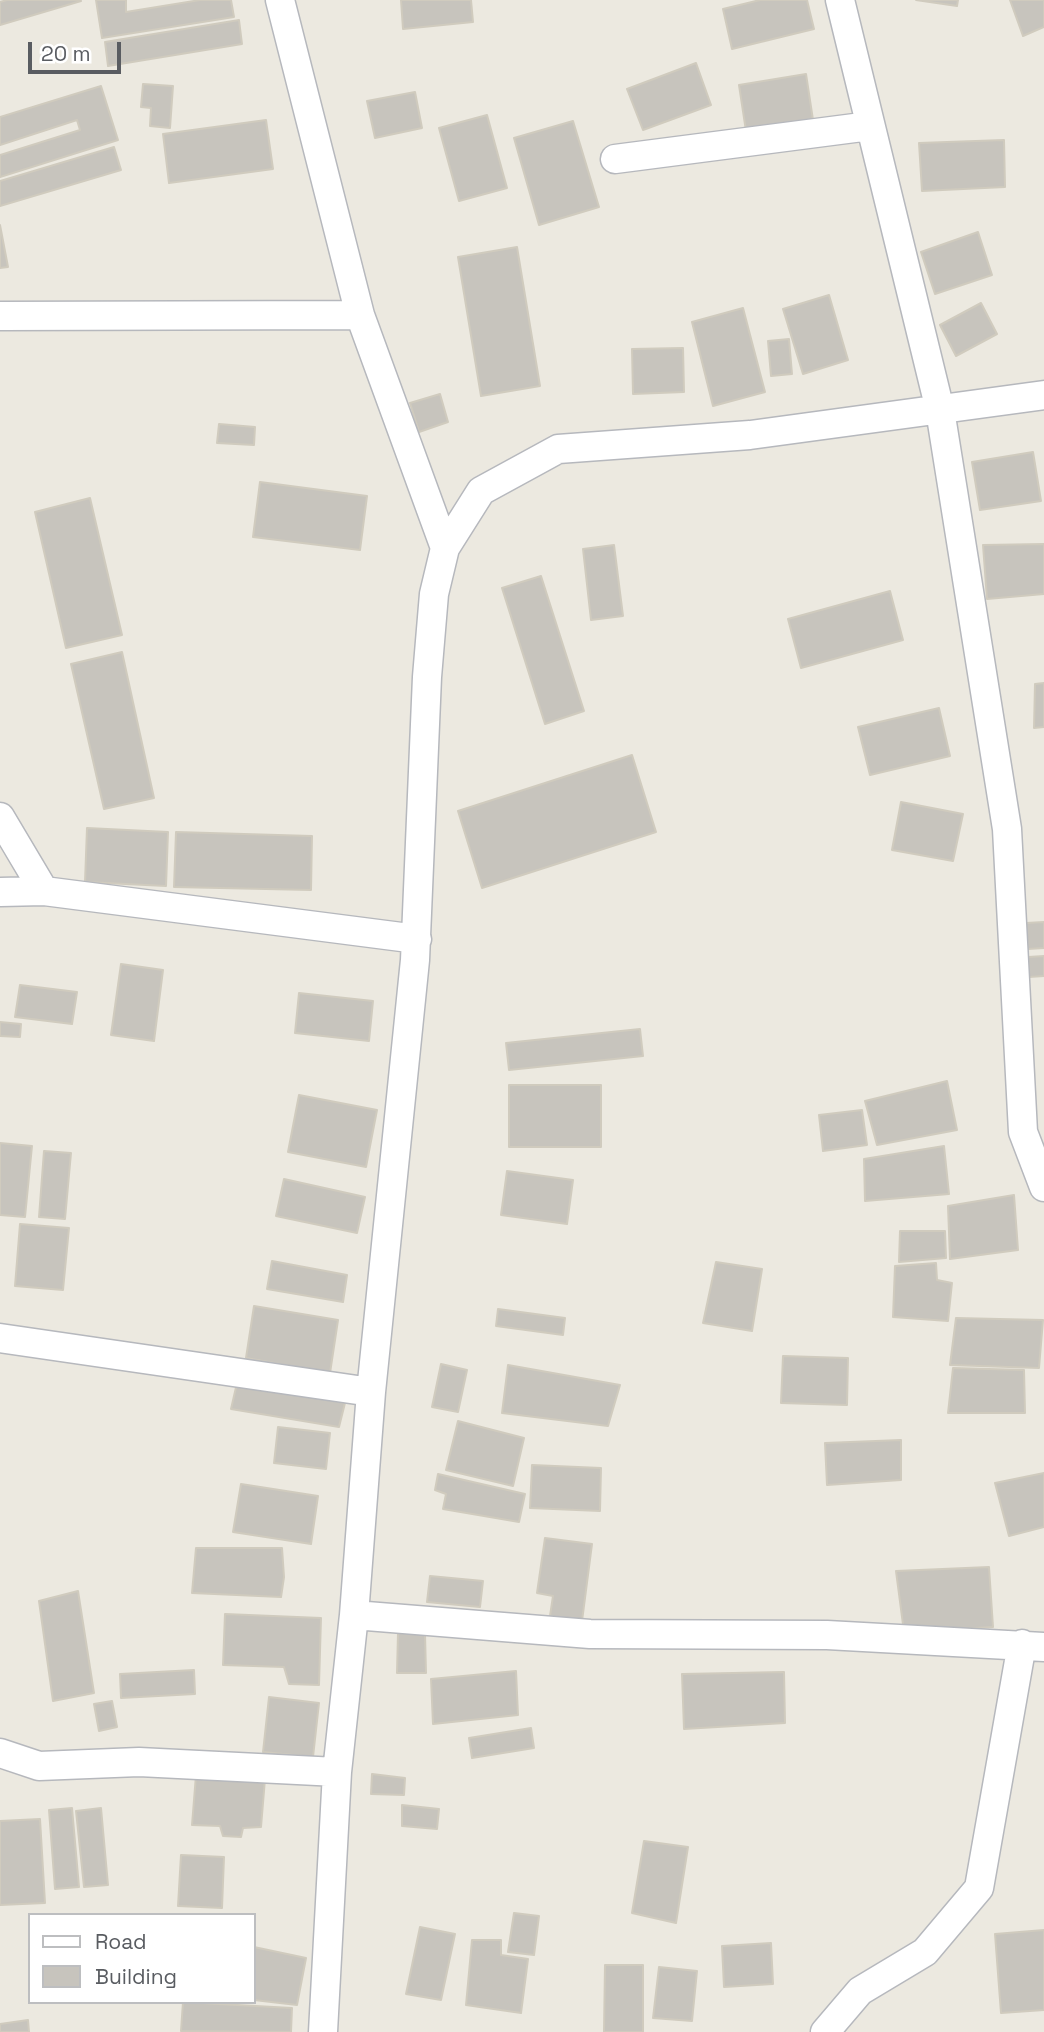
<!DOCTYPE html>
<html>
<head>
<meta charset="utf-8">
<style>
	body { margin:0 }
	#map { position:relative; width:1044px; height:2032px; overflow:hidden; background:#ece9e0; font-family:"Space Grotesk",sans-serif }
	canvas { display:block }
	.legend { position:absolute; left:28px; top:1913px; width:228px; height:91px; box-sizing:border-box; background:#fff; border:2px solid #bdbec0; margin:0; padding:9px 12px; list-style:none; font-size:21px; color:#595c61 }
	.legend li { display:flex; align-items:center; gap:14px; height:35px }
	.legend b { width:35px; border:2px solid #bdbec0 }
	.scale { position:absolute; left:28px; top:42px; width:93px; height:32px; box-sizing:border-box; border:4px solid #595c61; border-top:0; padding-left:9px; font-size:21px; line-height:24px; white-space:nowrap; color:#595c61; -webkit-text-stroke:5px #fff; paint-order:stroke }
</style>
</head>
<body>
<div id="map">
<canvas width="1044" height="2032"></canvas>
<ul class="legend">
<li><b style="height:9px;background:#fff"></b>Road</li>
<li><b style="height:19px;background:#c7c4bd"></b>Building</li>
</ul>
<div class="scale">20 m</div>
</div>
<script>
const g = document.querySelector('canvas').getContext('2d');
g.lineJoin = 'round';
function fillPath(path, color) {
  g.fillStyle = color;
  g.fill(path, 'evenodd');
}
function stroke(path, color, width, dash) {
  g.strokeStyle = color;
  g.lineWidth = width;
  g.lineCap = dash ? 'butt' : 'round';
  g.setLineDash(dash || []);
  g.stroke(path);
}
const building = new Path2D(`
	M 7,0 L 80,0 L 81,1 L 0,25 L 0,2 Z
	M 96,0 L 126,0 L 126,12 L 200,0 L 231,0 L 234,17 L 102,38 Z
	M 401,0 L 471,0 L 473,22 L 403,29 Z
	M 760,0 L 807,0 L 814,29 L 732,49 L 723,9 Z
	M 916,0 L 958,0 L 957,6 Z
	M 1010,0 L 1044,0 L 1044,27 L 1023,36 Z
	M 239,20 L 242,44 L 108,66 L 105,42 Z
	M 696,63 L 711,105 L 643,130 L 627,89 Z
	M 806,74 L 813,120 L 746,131 L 739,85 Z
	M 143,84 L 173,86 L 170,128 L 150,126 L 151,108 L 141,107 Z
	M 101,86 L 118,140 L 0,177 L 0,155 L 80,130 L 77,120 L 0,145 L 0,117 Z
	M 415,92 L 422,128 L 375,138 L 367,101 Z
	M 487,115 L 507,188 L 459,201 L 439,128 Z
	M 266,120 L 273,169 L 169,183 L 163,134 Z
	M 573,121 L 599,207 L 539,225 L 514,138 Z
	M 1004,140 L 1005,187 L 922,191 L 919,143 Z
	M 114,147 L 121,170 L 0,206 L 0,181 Z
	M 0,225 L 8,267 L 0,268 Z
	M 978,232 L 992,275 L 935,294 L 921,252 Z
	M 517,247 L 540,386 L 481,396 L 458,257 Z
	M 829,295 L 848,360 L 803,374 L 783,309 Z
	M 981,303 L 997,334 L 956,356 L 940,325 Z
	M 743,308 L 765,392 L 713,406 L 692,322 Z
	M 789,339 L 792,374 L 771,376 L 768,341 Z
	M 683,348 L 684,392 L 633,394 L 632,349 Z
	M 440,394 L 448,422 L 419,432 L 410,403 Z
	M 219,424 L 255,427 L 254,445 L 217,443 Z
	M 1033,452 L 1041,501 L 980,510 L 972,462 Z
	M 260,482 L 367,496 L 360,550 L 253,537 Z
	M 90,498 L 122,635 L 66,648 L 35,512 Z
	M 1044,544 L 1044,594 L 987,599 L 983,545 Z
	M 614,545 L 623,616 L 591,620 L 583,549 Z
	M 541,576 L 584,711 L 545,724 L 502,588 Z
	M 890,591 L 903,640 L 801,668 L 788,619 Z
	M 122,652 L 154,798 L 104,809 L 71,664 Z
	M 1044,683 L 1044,727 L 1034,728 L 1035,684 Z
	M 939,708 L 950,756 L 870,775 L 858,727 Z
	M 632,755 L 656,832 L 482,888 L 458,811 Z
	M 901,802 L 963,814 L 953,861 L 892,850 Z
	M 87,828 L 168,832 L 166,886 L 85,882 Z
	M 176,832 L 312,836 L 311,890 L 174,887 Z
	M 1044,922 L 1044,948 L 1028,949 L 1026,923 Z
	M 1044,956 L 1044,976 L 1029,977 L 1028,957 Z
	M 121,964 L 163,970 L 154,1041 L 111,1035 Z
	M 20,985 L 77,992 L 72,1024 L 15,1017 Z
	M 299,993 L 373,1001 L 369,1041 L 295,1033 Z
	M 0,1022 L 21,1024 L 20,1037 L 0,1036 Z
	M 640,1029 L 643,1056 L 509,1070 L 506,1043 Z
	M 947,1081 L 957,1130 L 877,1145 L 865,1101 Z
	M 509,1085 L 601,1085 L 601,1147 L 509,1147 Z
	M 299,1095 L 377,1110 L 366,1167 L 288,1152 Z
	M 862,1110 L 867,1145 L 823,1151 L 819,1115 Z
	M 0,1143 L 32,1146 L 25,1217 L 0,1215 Z
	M 944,1146 L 949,1194 L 865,1201 L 864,1159 Z
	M 44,1151 L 71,1153 L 65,1219 L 39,1217 Z
	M 507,1171 L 573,1180 L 567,1224 L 501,1215 Z
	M 284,1179 L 365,1197 L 357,1233 L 276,1216 Z
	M 1014,1195 L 1018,1250 L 950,1259 L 948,1206 Z
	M 20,1224 L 69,1228 L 63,1290 L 15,1286 Z
	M 900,1231 L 945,1231 L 946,1258 L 899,1262 Z
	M 272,1261 L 347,1275 L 343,1302 L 267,1289 Z
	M 716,1262 L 762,1269 L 752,1331 L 703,1323 Z
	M 936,1263 L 937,1280 L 952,1283 L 948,1321 L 893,1317 L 895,1266 Z
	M 254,1306 L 338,1320 L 330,1373 L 246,1358 Z
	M 498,1309 L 565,1318 L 563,1335 L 496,1326 Z
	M 956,1318 L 1043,1320 L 1039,1368 L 950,1365 Z
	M 783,1356 L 848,1358 L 847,1405 L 781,1403 Z
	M 441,1364 L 467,1370 L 458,1412 L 432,1407 Z
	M 508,1365 L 620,1385 L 608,1426 L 502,1413 Z
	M 953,1368 L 1024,1370 L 1025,1413 L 948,1413 Z
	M 237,1383 L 345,1403 L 339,1427 L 231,1409 Z
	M 458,1421 L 524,1438 L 513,1486 L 446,1470 Z
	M 278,1427 L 330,1433 L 326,1469 L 274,1463 Z
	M 901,1440 L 901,1480 L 827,1485 L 825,1443 Z
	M 532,1465 L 601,1468 L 600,1511 L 530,1508 Z
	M 1044,1473 L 1044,1527 L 1009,1536 L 995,1483 Z
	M 438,1474 L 525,1494 L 519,1522 L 443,1509 L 446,1494 L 435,1490 Z
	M 241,1484 L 318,1496 L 311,1544 L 233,1532 Z
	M 545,1538 L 592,1544 L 582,1621 L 550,1616 L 553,1596 L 537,1593 Z
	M 196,1548 L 282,1548 L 284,1577 L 281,1597 L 192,1593 Z
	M 989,1567 L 993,1627 L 904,1632 L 896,1571 Z
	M 430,1576 L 483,1581 L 480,1607 L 427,1602 Z
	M 78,1591 L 94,1693 L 53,1701 L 39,1601 Z
	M 225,1614 L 321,1618 L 319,1685 L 289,1684 L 284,1667 L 223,1665 Z
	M 398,1633 L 425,1634 L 426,1673 L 397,1673 Z
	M 194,1670 L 195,1694 L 121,1698 L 120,1674 Z
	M 516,1671 L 518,1715 L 433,1724 L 431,1679 Z
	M 784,1672 L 785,1723 L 684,1729 L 682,1674 Z
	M 269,1697 L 319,1703 L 313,1757 L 263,1752 Z
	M 112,1701 L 117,1727 L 99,1731 L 94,1704 Z
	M 531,1728 L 534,1748 L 472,1758 L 469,1738 Z
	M 372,1774 L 405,1778 L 404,1795 L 371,1794 Z
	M 196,1775 L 265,1779 L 261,1827 L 243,1828 L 241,1837 L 223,1836 L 220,1826 L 192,1825 Z
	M 402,1805 L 439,1809 L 437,1829 L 402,1826 Z
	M 72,1808 L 79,1887 L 55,1889 L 49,1810 Z
	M 101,1808 L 108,1885 L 84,1887 L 76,1811 Z
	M 40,1819 L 45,1903 L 0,1905 L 0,1821 Z
	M 644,1841 L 688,1847 L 676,1923 L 632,1913 Z
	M 181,1855 L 224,1857 L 222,1908 L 178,1906 Z
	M 514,1913 L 539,1916 L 534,1955 L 508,1952 Z
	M 420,1927 L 455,1934 L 441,2000 L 406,1994 Z
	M 1044,1930 L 1044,2010 L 1001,2013 L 995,1934 Z
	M 472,1940 L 501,1940 L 501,1955 L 528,1959 L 521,2013 L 466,2005 Z
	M 771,1943 L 773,1984 L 724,1987 L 722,1946 Z
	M 254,1947 L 306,1958 L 297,2005 L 254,2000 Z
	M 605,1965 L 643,1965 L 643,2032 L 604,2032 Z
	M 659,1967 L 697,1971 L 692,2021 L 653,2018 Z
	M 183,2002 L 292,2008 L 291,2032 L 181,2031 Z
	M 28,2020 L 29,2032 L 0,2032 L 0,2024 Z`);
const minor = new Path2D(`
	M 280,0 L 360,315 L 445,548
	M 840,0 L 940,410 L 1007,829 L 1023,1132 L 1044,1187
	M 615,159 L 870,126
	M 0,316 L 360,315
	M 0,817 L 44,891
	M 0,892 L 44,891 L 417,939
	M 0,1338 L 371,1392
	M 354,1615 L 590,1634 L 827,1635 L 1044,1647
	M 0,1753 L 39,1766 L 139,1762 L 337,1772
	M 323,2032 L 337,1772 L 354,1615 L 371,1392 L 415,960 L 427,677 L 434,594 L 445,548 L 481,491 L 558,449 L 750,435 L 1044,395
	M 825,2032 L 860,1991 L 925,1952 L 979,1888 L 1022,1644`);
fillPath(building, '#c7c4bd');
stroke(building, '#d0cbbe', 2);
stroke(minor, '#b6b8bd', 31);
stroke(minor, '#fff', 28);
</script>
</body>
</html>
